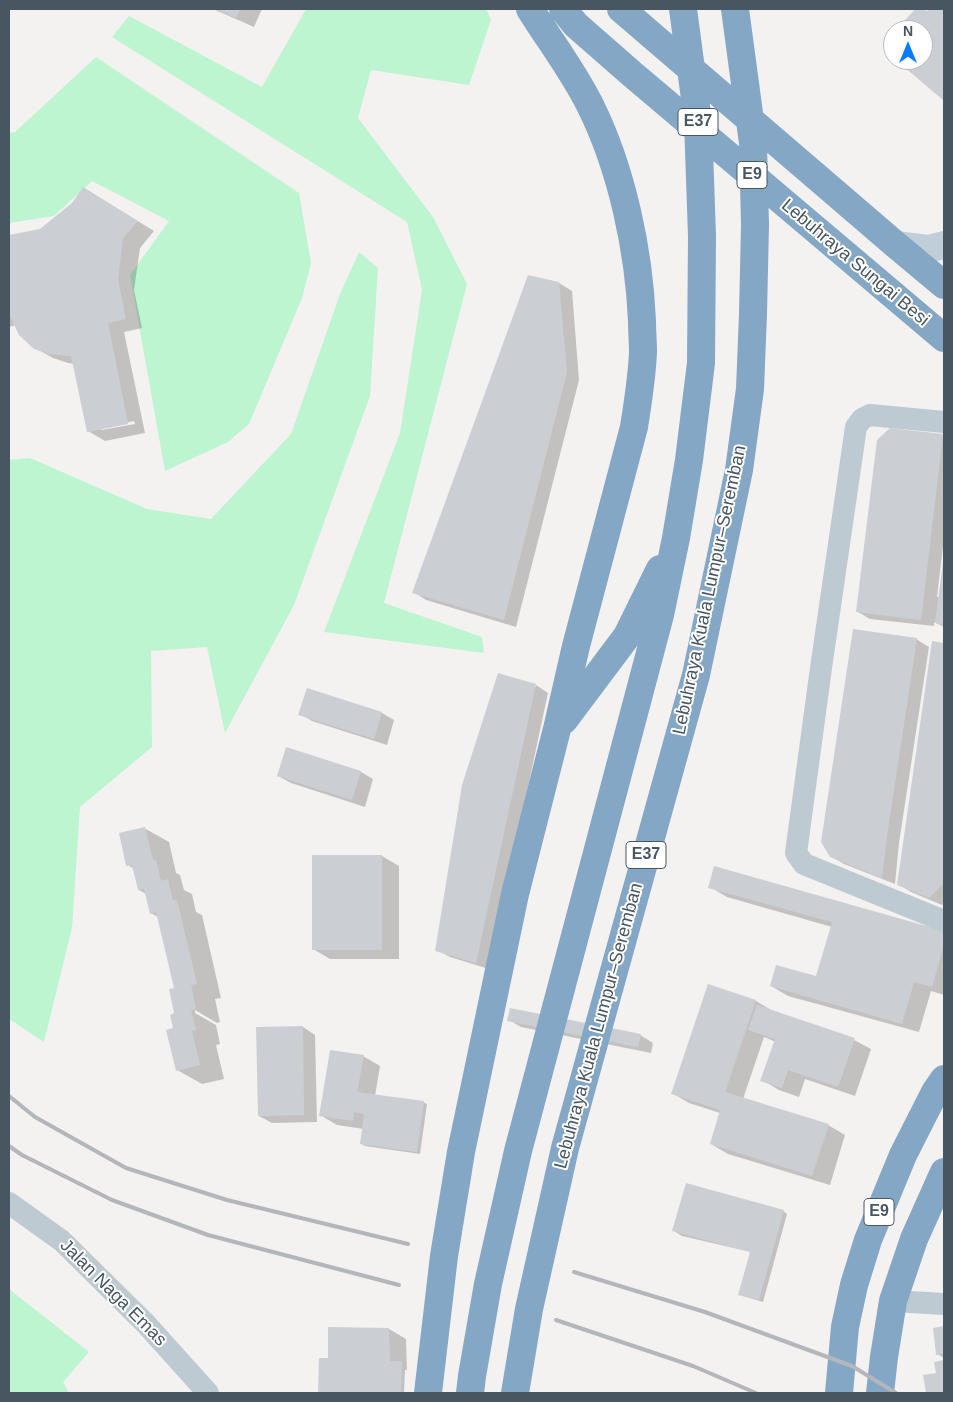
<!DOCTYPE html>
<html>
<head>
<meta charset="utf-8">
<style>
	body { margin:0 }
	#map { position:relative; width:953px; height:1402px; overflow:hidden; background:#f4f1f1; font-family:Helvetica,sans-serif }
	canvas { display:block }
	.frame { position:absolute; inset:0; border:10px solid #475661; pointer-events:none }
	.north { position:absolute; left:883px; top:20px; width:50px; height:50px; box-sizing:border-box; background:#fff; border:1px solid #b5bbc0; border-radius:50%; rotate:0deg; font-size:14px; font-weight:700; line-height:20px; text-align:center; color:#475661 }
	.north::after { content:''; display:block; margin:auto; width:18px; height:22px; background:#067cfa; clip-path:polygon(50% 0,100% 100%,50% 72%,0 100%) }
</style>
</head>
<body>
<div id="map">
<canvas width="953" height="1402"></canvas>
<div class="frame"></div>
<div class="north">N</div>
</div>
<script>
const g = document.querySelector('canvas').getContext('2d');
g.lineJoin = 'round';
function fillPath(path, color) {
  g.fillStyle = color;
  g.fill(path, 'evenodd');
}
function stroke(path, color, width, dash) {
  g.strokeStyle = color;
  g.lineWidth = width;
  g.lineCap = dash ? 'butt' : 'round';
  g.setLineDash(dash || []);
  g.stroke(path);
}
function label(font, color, halo, rows, align = 'center') {
  g.font = font + ' Helvetica,sans-serif';
  g.lineWidth = 4;
  g.setLineDash([]);
  g.textBaseline = 'middle';
  g.strokeStyle = halo;
  g.fillStyle = color;
  for (const [text, x, y, turn = 0] of rows) {
    g.save();
    g.translate(x, y);
    g.rotate((+turn || 0) * Math.PI / 180);
    g.textAlign = isNaN(turn) ? turn : align;
    if (halo) g.strokeText(text, 0, 0);
    g.fillText(text, 0, 0);
    g.restore();
  }
}
const green = new Path2D(`
	M 306,9 L 486,9 L 491,20 L 469,85 L 371,70 L 358,118 L 433,217 L 467,284 L 384,603 L 482,637 L 484,653 L 324,632 L 400,433 L 422,290 L 407,222 L 112,37 L 129,16 L 262,87 Z
	M 96,57 L 299,193 L 311,263 L 302,298 L 249,424 L 228,442 L 165,471 L 130,275 L 169,221 L 92,181 L 54,216 L 9,223 L 9,133 L 15,132 Z
	M 359,252 L 378,268 L 370,396 L 294,605 L 225,733 L 207,647 L 151,651 L 152,747 L 80,807 L 72,928 L 44,1042 L 9,1019 L 9,460 L 30,458 L 147,509 L 211,519 L 291,434 L 340,294 Z
	M 9,1289 L 89,1352 L 63,1382 L 69,1393 L 9,1393 Z`);
const shadow = new Path2D(`
	M 213,9 L 262,9 L 254,27 Z
	M 917,9 L 922,9 L 928,12 L 930,9 L 941,9 L 944,11 L 944,99 L 898,60 L 923,60 L 923,30 L 906,30 L 902,26 Z
	M 100,198 L 154,231 L 140,248 L 134,290 L 142,328 L 124,332 L 145,433 L 105,441 L 88,431 L 74,364 L 68,363 L 53,358 L 35,348 L 16,325 L 9,327 L 9,236 L 40,230 ZM 134,421 L 135,424 L 101,430 L 101,428 Z
	M 559,283 L 572,291 L 579,380 L 516,627 L 426,600 L 414,592 Z
	M 890,429 L 944,436 L 944,538 L 937,597 L 940,597 L 944,561 L 944,627 L 934,622 L 934,626 L 870,619 L 858,612 Z
	M 916,639 L 929,647 L 899,843 L 895,884 L 844,864 L 830,856 Z
	M 933,642 L 944,644 L 944,903 L 942,905 L 911,892 L 898,884 Z
	M 536,685 L 548,693 L 489,969 L 450,957 L 437,950 Z
	M 307,689 L 382,713 L 394,720 L 387,745 L 312,721 L 300,714 Z
	M 361,772 L 373,779 L 365,807 L 291,783 L 278,776 Z
	M 144,828 L 169,842 L 176,873 L 180,875 L 184,890 L 192,894 L 196,912 L 202,915 L 221,998 L 215,999 L 220,1022 L 217,1023 L 195,1010 L 195,1013 L 216,1025 L 220,1044 L 216,1045 L 224,1079 L 202,1084 L 177,1070 L 175,989 L 158,917 L 151,913 L 146,894 L 139,890 L 134,869 L 128,865 Z
	M 382,856 L 399,866 L 399,959 L 330,959 L 313,949 Z
	M 715,868 L 944,932 L 944,995 L 931,991 L 919,1032 L 788,996 L 771,986 L 817,978 L 832,927 L 727,897 L 710,887 Z
	M 708,985 L 756,1001 L 773,1011 L 854,1040 L 871,1049 L 855,1096 L 805,1079 L 799,1097 L 779,1090 L 762,1080 L 776,1042 L 764,1037 L 743,1099 L 828,1125 L 845,1135 L 830,1185 L 728,1154 L 711,1144 L 720,1113 L 689,1103 L 672,1093 Z
	M 509,1020 L 640,1035 L 653,1043 L 651,1053 L 521,1027 Z
	M 303,1027 L 315,1035 L 317,1122 L 272,1123 L 259,1116 Z
	M 363,1056 L 380,1066 L 375,1096 L 423,1102 L 427,1104 L 420,1154 L 365,1146 L 362,1144 L 364,1129 L 337,1125 L 320,1115 Z
	M 783,1211 L 787,1214 L 763,1302 L 743,1296 L 751,1252 L 682,1236 L 674,1231 Z
	M 944,1328 L 944,1358 L 937,1354 L 934,1329 Z
	M 389,1329 L 406,1339 L 407,1370 L 405,1370 L 404,1393 L 319,1393 L 320,1359 L 329,1360 Z`);
const building = new Path2D(`
	M 216,9 L 240,9 L 236,18 Z
	M 915,9 L 923,9 L 926,12 L 929,9 L 940,9 L 944,12 L 944,101 L 896,60 L 923,60 L 923,30 L 905,30 L 900,26 Z
	M 83,187 L 138,221 L 123,238 L 118,280 L 126,319 L 108,323 L 128,424 L 87,432 L 71,356 L 49,354 L 34,349 L 19,335 L 9,314 L 9,235 L 40,229 L 72,203 Z
	M 528,275 L 559,282 L 567,372 L 504,620 L 412,593 Z
	M 890,428 L 943,434 L 921,620 L 856,612 L 877,440 Z
	M 943,562 L 944,562 L 944,625 L 935,623 Z
	M 853,629 L 917,638 L 887,836 L 882,878 L 830,857 L 821,842 Z
	M 932,641 L 944,643 L 944,883 L 929,898 L 897,885 Z
	M 498,673 L 536,684 L 476,963 L 435,951 L 462,785 Z
	M 307,688 L 382,712 L 374,739 L 298,715 Z
	M 286,747 L 361,771 L 352,800 L 277,776 Z
	M 145,827 L 153,860 L 156,860 L 161,881 L 168,879 L 173,901 L 177,900 L 197,984 L 191,985 L 196,1009 L 191,1010 L 196,1030 L 192,1031 L 200,1065 L 176,1071 L 166,1030 L 173,1028 L 170,1015 L 174,1013 L 169,989 L 174,988 L 156,912 L 150,914 L 144,889 L 138,890 L 132,865 L 126,866 L 119,833 Z
	M 312,855 L 382,855 L 382,950 L 312,950 Z
	M 714,866 L 944,931 L 944,944 L 932,987 L 914,982 L 902,1024 L 770,986 L 776,965 L 816,976 L 832,922 L 708,888 Z
	M 708,984 L 756,1000 L 725,1092 L 829,1124 L 812,1176 L 710,1144 L 720,1110 L 671,1094 Z
	M 757,1005 L 855,1038 L 838,1087 L 788,1070 L 782,1088 L 760,1081 L 775,1039 L 748,1030 Z
	M 510,1008 L 641,1034 L 638,1047 L 507,1021 Z
	M 303,1026 L 304,1115 L 258,1116 L 256,1027 Z
	M 330,1050 L 364,1055 L 357,1092 L 424,1101 L 417,1152 L 360,1144 L 364,1114 L 354,1112 L 353,1121 L 319,1116 Z
	M 686,1183 L 784,1210 L 759,1300 L 738,1295 L 750,1252 L 672,1231 Z
	M 944,1326 L 944,1354 L 936,1355 L 933,1328 Z
	M 328,1327 L 389,1328 L 390,1361 L 402,1361 L 401,1393 L 318,1393 L 319,1358 L 328,1358 Z
	M 944,1360 L 944,1393 L 926,1393 L 923,1375 L 936,1373 L 934,1362 Z`);
const street = new Path2D(`
	M 944,422 L 870,415 L 862,419 L 856,427 L 821,668 L 796,853 L 804,864 L 944,921
	M 9,1203 L 62,1241 L 146,1324 L 208,1393
	M 893,1301 L 944,1304`);
const secondary = new Path2D(`
	M 896,245 L 928,249 L 944,245`);
const highway = new Path2D(`
	M 563,9 L 576,25 L 632,74 L 944,338
	M 621,9 L 896,245 L 944,285
	M 564,720 L 627,636 L 660,569
	M 428,1393 L 444,1256 L 461,1152 L 515,894 L 557,729 L 576,646 L 634,427 C 638,402 642,377 643,352 C 643,342 642,331 642,321 C 639,251 622,169 590,105 C 573,71 550,41 530,9
	M 470,1393 L 472,1376 L 488,1284 L 518,1151 L 660,615 L 676,538 L 689,460 L 701,363 L 702,236 L 698,121 L 683,9
	M 515,1393 L 529,1309 L 565,1148 L 696,675 L 739,470 L 750,389 L 753,314 L 755,225 L 753,143 L 735,9
	M 839,1393 L 845,1327 L 854,1285 L 868,1240 L 903,1155 L 935,1092 L 944,1079
	M 880,1393 L 884,1357 L 893,1301 L 914,1239 L 944,1172`);
const rail = new Path2D(`
	M 9,1096 L 35,1117 L 126,1168 L 227,1200 L 408,1244
	M 9,1146 L 22,1155 L 112,1200 L 208,1235 L 399,1285
	M 574,1272 L 705,1312 L 852,1366 L 896,1393
	M 556,1320 L 693,1366 L 756,1393`);
const shields = [
	[698,122,40],
	[752,175,30],
	[646,855,40],
	[879,1212,30]
];
const shieldNames = [
	["E37",698,122],
	["E9",752,175],
	["E37",646,855],
	["E9",879,1212]
];
const streetNames = [
	["Lebuhraya Sungai Besi",855,263,40],
	["Lebuhraya Kuala Lumpur–Seremban",710,590,-78],
	["Lebuhraya Kuala Lumpur–Seremban",599,1026,-75],
	["Jalan Naga Emas",113,1293,45]
];
fillPath(green, '#bdf5d0');
fillPath(shadow, '#0003');
fillPath(building, '#cbcfd4');
stroke(street, '#becad2', 22);
stroke(secondary, '#c0ceda', 28);
stroke(highway, '#84a7c5', 28);
stroke(rail, '#b3b7bc', 4);
for (const [x, y, w] of shields) {
  const box = new Path2D();
  box.roundRect(x - w / 2, y - 13.5, w, 27, 4);
  g.fillStyle = '#fff';
  g.fill(box);
  stroke(box, '#475661', 1);
}
label('bold 16px', '#475661', null, shieldNames);
label('18px', '#475661', '#fff', streetNames);
</script>
</body>
</html>
